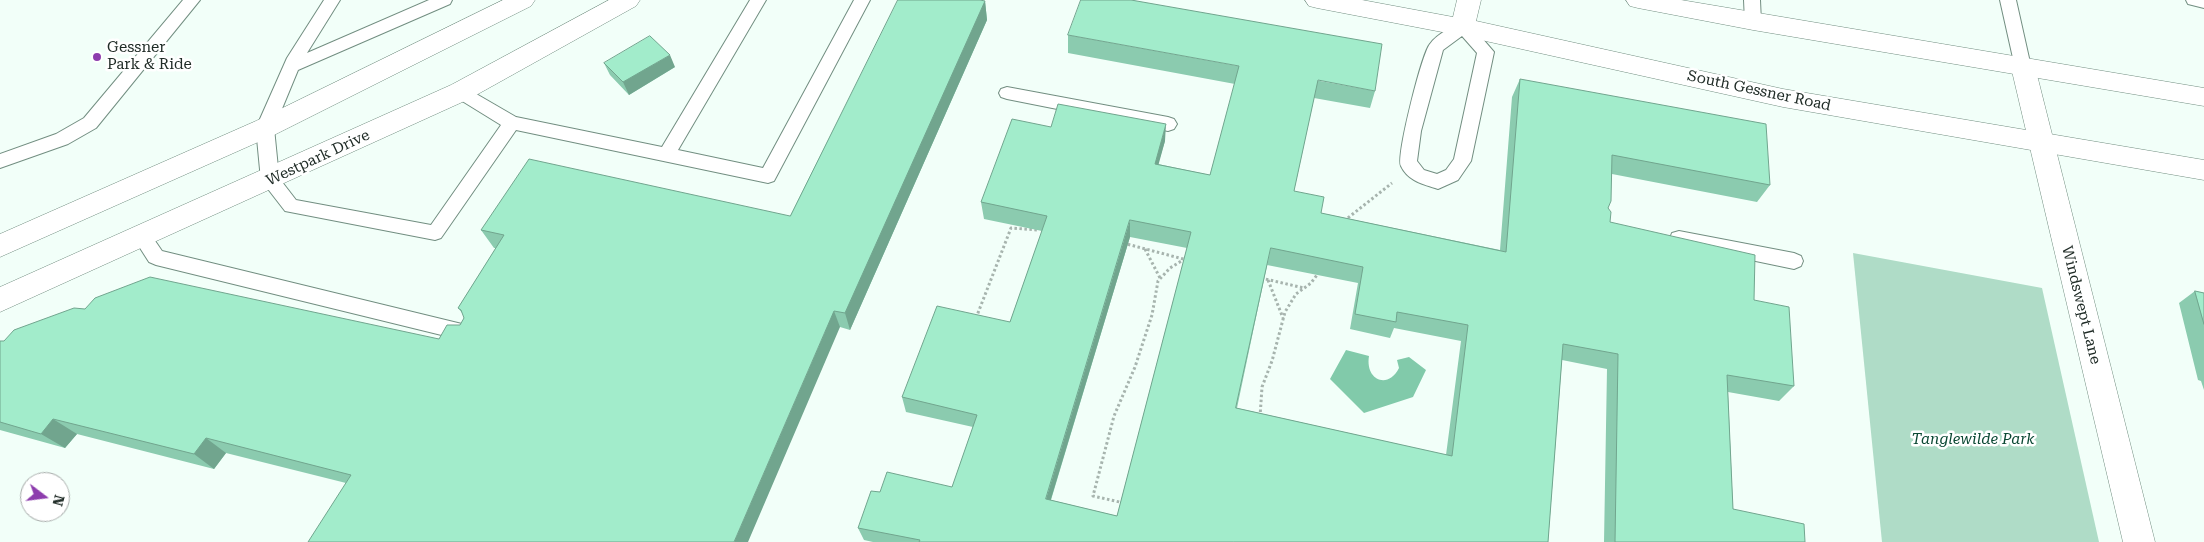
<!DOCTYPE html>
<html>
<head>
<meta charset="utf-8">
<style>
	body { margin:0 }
	#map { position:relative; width:2204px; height:542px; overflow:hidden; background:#f2fff9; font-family:"Roboto Serif",serif }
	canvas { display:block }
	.north { position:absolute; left:20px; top:472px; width:50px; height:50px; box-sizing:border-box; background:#fff; border:1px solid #a6aba9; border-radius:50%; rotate:105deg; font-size:14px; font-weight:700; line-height:20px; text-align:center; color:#202c27 }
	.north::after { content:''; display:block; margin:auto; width:18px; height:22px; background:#8d3dad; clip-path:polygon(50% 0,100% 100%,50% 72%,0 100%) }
</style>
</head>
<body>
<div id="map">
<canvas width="2204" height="542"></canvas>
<div class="north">N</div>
</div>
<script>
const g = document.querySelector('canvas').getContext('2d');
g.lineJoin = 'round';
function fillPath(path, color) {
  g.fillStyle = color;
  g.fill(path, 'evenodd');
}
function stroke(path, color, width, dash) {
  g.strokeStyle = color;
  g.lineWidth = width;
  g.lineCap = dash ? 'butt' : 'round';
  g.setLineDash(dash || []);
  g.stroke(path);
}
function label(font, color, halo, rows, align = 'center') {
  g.font = font + ' "Roboto Serif",serif';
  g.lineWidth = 5;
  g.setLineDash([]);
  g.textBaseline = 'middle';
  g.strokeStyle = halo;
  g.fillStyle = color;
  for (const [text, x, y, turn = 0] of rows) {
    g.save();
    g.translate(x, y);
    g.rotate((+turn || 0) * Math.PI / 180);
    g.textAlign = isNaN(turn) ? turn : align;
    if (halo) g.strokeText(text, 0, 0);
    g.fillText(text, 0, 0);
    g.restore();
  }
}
const green = new Path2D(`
	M 1853,253 L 2042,288 L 2099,542 L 1882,542 Z`);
const water = new Path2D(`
	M 1346,350 L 1369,356 C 1365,380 1388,390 1399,368 L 1397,360 L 1409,357 L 1426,370 L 1413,397 L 1364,413 L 1330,379 Z`);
const path = new Path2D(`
	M 1344,221 L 1392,183
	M 1123,243 L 1187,260
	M 1145,249 L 1160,278
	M 1261,278 L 1304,288
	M 1268,280 L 1283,318
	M 976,318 L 1011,228 L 1038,230
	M 1260,417 L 1262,387 L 1272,361 L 1285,312 L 1296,294 L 1311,283 L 1320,271
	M 1124,503 L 1093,496 L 1114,416 L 1135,367 L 1152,315 L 1158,281 L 1170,268 L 1183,260`);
const service = new Path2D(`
	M 183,0 L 200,0 L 96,128 L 68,144 L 0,168 L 0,154 L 56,134 L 84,118 Z
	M 324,0 L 340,0 L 307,53 L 429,0 L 452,0 L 450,4 L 298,70 L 274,128 L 279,178 L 296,200 L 431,225 L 501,125 L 454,96 L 452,92 L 454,88 L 460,86 L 466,88 L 516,117 L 662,147 L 750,0 L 766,0 L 678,150 L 763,168 L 854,0 L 870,0 L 774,181 L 768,183 L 516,130 L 441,238 L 435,240 L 285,211 L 261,180 L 256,128 L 287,58 Z
	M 1744,0 L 1760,0 L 1761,22 L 1759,26 L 1747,26 L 1745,22 Z
	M 2000,0 L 2016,0 L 2031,67 L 2029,71 L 2023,73 L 2017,71 L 2015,67 Z
	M 2186,0 L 2204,0 L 2204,8 L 2188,4 Z
	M 1463,21 L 1469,23 L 1494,52 L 1471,161 L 1458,180 L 1438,189 C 1423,184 1408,181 1401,166 C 1396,156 1422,53 1430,44 C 1436,35 1449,29 1457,23 ZM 1462,36 L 1477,53 L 1454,159 L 1446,170 L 1437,174 L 1424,170 L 1417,161 L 1421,131 L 1443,50 Z
	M 1007,87 L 1168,117 L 1174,119 L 1177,124 L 1174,129 L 1168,131 L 1007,99 L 1001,97 L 999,93 L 1001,89 Z
	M 142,230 L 149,232 L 162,251 L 466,325 L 473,327 L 476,333 L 473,339 L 466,341 L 156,265 L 149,262 L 133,237 L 135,232 Z
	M 1679,231 L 1794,253 L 1801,256 L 1803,261 L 1801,266 L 1794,269 L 1679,245 L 1672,243 L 1670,238 L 1672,233 Z`);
const minor = new Path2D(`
	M 2023,58 L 2032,61 L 2035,67 L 2155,542 L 2123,542 L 2011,67 L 2014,61 Z`);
const secondary = new Path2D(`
	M 503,0 L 535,0 L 531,6 L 274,135 L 0,257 L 0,234 L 256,121 Z
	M 609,0 L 640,0 L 636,6 L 469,99 L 0,312 L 0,287 L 451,85 Z
	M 1305,0 L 1362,0 L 1453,17 L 1457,0 L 1481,0 L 1476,21 L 1783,89 L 2204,160 L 2204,180 L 1783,107 L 1463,36 L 1317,8 L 1309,6 Z
	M 1626,0 L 1681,0 L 2204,88 L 2204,106 L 1753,30 L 1638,8 L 1630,6 Z`);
const wall = new Path2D(`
	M 985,1 L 987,20 L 850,330 L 840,327 L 346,483 L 226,453 L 214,469 L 77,434 L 65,448 L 0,430 L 0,341 L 4,341 L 439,339 L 460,325 L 464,318 L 463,314 L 458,308 L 496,248 L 494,248 L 481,230 L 790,216 Z
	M 1068,35 L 1375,91 L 1370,108 L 1314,98 L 1294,191 L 1321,213 L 1500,250 L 1512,97 L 1520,79 L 1770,185 L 1757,202 L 1612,174 L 1608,208 L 1610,222 L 1754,300 L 1794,386 L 1779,401 L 1728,392 L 1733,509 L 1805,542 L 1604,542 L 1607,369 L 1562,360 L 1548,542 L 873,542 L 864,540 L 858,528 L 880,492 L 952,487 L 973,427 L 906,412 L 902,397 L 1010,322 L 1042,231 L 984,219 L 981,202 L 1051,127 L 1165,141 L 1158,164 L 1210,175 L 1235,84 L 1068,53 ZM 1130,237 L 1187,248 L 1117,516 L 1051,500 ZM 1267,265 L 1358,283 L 1350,329 L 1390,338 L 1394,328 L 1461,341 L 1446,455 L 1237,408 Z
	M 604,63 L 675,67 L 629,95 L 610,75 Z
	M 2195,291 L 2204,293 L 2204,390 L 2201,381 L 2198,380 L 2179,303 Z`);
const shadedWall = new Path2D(`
	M 985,1 L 987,20 L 850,330 L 845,313 Z
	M 670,55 L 675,67 L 629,95 L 623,82 Z
	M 1166,124 L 1165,141 L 1154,181 L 1155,164 Z
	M 1130,220 L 1130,237 L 1047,512 L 1046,499 Z
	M 834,311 L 840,327 L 748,542 L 734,542 Z
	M 53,419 L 77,434 L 65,448 L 41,434 Z
	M 206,438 L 226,453 L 214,469 L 194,454 Z`);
const building = new Path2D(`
	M 898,0 L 980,0 L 985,1 L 845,313 L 834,311 L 734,542 L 308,542 L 351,475 L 206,438 L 194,454 L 53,419 L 41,434 L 0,422 L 0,341 L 4,341 L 14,330 L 74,308 L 85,309 L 95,298 L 150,277 L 439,339 L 447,325 L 460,325 L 464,318 L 461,310 L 458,308 L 504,235 L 481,230 L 529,159 L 790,216 Z
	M 1081,0 L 1131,0 L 1382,44 L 1375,91 L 1318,80 L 1294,191 L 1324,197 L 1321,213 L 1506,252 L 1520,79 L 1766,124 L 1770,185 L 1612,155 L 1611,201 L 1608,208 L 1611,212 L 1610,222 L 1755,255 L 1754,300 L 1789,307 L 1794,386 L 1727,375 L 1733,509 L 1804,524 L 1805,542 L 1615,542 L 1618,354 L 1563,344 L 1548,542 L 919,542 L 920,540 L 858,528 L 871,491 L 880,492 L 887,472 L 952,487 L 977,415 L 902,397 L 937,306 L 1010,322 L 1047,216 L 981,202 L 1012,119 L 1051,127 L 1058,104 L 1166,124 L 1155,164 L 1210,175 L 1239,66 L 1068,35 ZM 1130,220 L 1191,232 L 1117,516 L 1046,499 ZM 1271,248 L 1363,267 L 1355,314 L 1396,322 L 1397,312 L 1468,325 L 1452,456 L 1236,408 Z
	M 650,36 L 670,55 L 623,82 L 604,63 Z
	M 2195,291 L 2204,293 L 2204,324 Z`);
const markers = [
	[97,57,5,"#8d3dad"]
];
const poiNames = [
	["Gessner",107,48],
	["Park & Ride",107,65]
];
const streetNames = [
	["South Gessner Road",1759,91,12],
	["Westpark Drive",318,158,-25],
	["Windswept Lane",2081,305,76]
];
const parkNames = [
	["Tanglewilde Park",1973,440]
];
fillPath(green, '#afdcc7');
fillPath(water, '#81caaa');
stroke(service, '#728e81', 2);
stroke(minor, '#728e81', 1);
stroke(secondary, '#728e81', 1);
stroke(path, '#a7b4ae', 3, [2.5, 2.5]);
fillPath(service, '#fff');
fillPath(minor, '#fff');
fillPath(secondary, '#fff');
fillPath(wall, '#8bcbaf');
fillPath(shadedWall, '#71a58e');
fillPath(building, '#a2eccb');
stroke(building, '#71a58e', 1);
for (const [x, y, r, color] of markers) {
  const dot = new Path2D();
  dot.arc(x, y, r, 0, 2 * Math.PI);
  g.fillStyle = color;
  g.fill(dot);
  stroke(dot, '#fff', 2);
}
label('15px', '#202c27', '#fff', poiNames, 'left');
label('15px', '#202c27', '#fff', streetNames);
label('italic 15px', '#0a4833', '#fff', parkNames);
</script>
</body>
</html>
